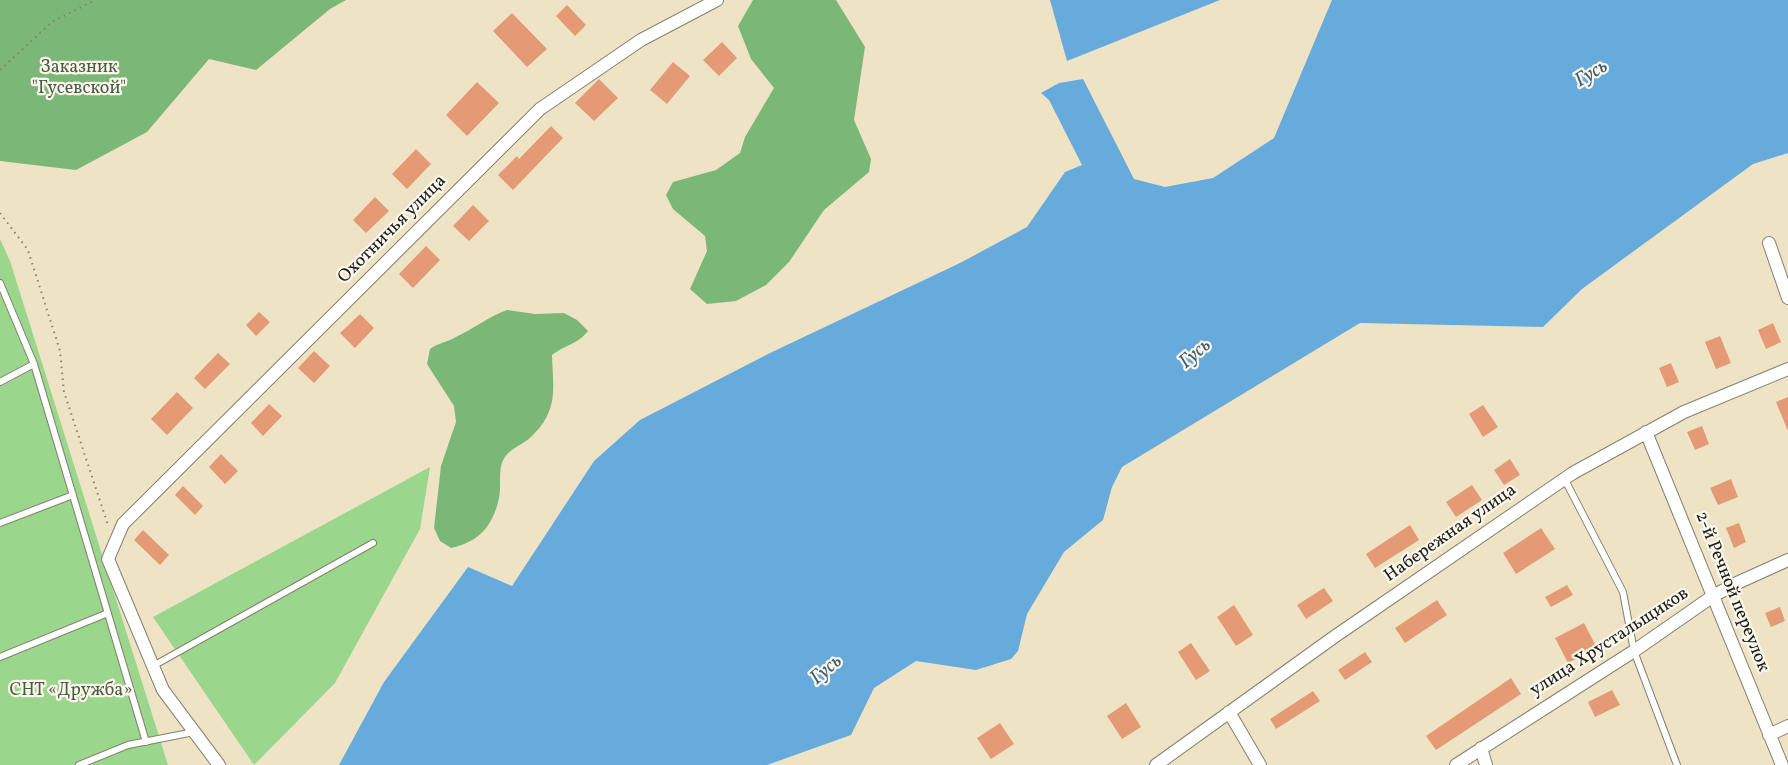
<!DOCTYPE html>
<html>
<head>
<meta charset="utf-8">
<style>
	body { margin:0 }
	canvas { display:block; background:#eee3c4 }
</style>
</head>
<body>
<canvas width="1788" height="765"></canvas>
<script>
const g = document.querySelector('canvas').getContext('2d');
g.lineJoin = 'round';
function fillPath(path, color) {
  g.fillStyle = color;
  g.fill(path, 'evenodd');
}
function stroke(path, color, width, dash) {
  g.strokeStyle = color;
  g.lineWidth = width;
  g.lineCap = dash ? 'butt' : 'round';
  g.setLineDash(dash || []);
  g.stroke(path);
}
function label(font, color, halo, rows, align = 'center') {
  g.font = font + ' Vollkorn,serif';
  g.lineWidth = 4.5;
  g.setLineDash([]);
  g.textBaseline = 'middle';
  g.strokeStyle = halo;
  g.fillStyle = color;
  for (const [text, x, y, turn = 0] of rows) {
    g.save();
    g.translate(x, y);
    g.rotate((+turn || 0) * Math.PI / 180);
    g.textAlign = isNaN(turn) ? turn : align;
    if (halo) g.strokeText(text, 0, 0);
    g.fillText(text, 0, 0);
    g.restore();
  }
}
const green = new Path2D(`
	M 0,239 L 10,261 L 168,765 L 0,765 Z
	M 430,467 L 420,529 L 335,683 L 254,765 L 153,617 Z`);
const forest = new Path2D(`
	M 0,0 L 346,0 L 330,9 L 256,70 L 209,59 L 147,132 L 76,170 L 0,161 Z
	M 753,0 L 836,0 L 865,47 L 854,120 L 871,159 L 869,172 L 824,210 L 789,262 L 766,285 L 736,301 L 707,304 L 690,289 L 707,251 L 705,236 L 673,209 L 666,195 L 673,182 L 716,170 L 740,153 L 745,137 L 774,88 L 751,59 L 738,26 Z
	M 507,310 L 535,314 L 564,313 L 577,320 L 588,331 C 577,345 566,344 552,355 C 553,390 559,410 531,437 C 524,444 511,448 505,457 C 497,468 502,485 499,498 C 493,526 479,542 451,548 L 440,541 L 434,528 L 441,466 L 456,422 L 454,406 L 427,364 L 430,349 C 438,343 447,342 456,337 C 473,329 488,317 507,310 Z`);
const water = new Path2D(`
	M 1050,0 L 1220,0 L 1067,61 Z
	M 1332,0 L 1788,0 L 1788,153 L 1753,164 L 1582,289 L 1543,327 L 1360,323 L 1122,467 L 1112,487 L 1103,520 L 1064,552 L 1027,614 L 1018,651 L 1011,659 L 976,670 L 916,661 L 874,688 L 851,735 L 767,765 L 339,765 L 384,682 L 468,567 L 512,586 L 594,461 L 640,420 L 770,353 L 960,263 L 1027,227 L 1065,172 L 1082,165 L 1049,100 L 1041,93 L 1059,83 L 1083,79 L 1134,179 L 1165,187 L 1213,178 L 1274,138 Z`);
const building = new Path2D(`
	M 567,5 L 586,25 L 575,36 L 556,16 Z
	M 512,13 L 547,49 L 527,67 L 493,31 Z
	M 722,42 L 737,58 L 719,76 L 703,60 Z
	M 673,62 L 690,76 L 667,104 L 650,90 Z
	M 599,79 L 618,98 L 594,121 L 575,103 Z
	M 477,82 L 499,103 L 467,136 L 446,115 Z
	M 551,126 L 563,138 L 513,190 L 498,175 L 517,156 L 519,159 Z
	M 416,149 L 431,164 L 407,189 L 392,174 Z
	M 375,197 L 389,211 L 366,233 L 353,220 Z
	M 473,205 L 489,221 L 469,241 L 453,226 Z
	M 426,246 L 440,260 L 413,288 L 399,274 Z
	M 259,312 L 270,322 L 256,336 L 246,325 Z
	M 360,314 L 374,328 L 355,348 L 340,333 Z
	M 1773,323 L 1781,342 L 1766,349 L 1758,330 Z
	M 1720,336 L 1731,363 L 1716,369 L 1705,342 Z
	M 314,351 L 330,366 L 314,383 L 298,368 Z
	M 218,353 L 230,364 L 205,389 L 194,378 Z
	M 1671,363 L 1679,382 L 1667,387 L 1659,368 Z
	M 177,392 L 193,408 L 167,435 L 151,419 Z
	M 1788,397 L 1788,431 L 1776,402 Z
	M 269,404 L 282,416 L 263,436 L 251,423 Z
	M 1483,405 L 1498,427 L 1483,437 L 1469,414 Z
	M 1702,426 L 1709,444 L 1695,450 L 1687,432 Z
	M 221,454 L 238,471 L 225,484 L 209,467 Z
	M 1510,459 L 1520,475 L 1504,485 L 1494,470 Z
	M 1731,479 L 1738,497 L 1718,505 L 1710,488 Z
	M 1472,485 L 1482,500 L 1456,517 L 1446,502 Z
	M 183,486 L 203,506 L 195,515 L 175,495 Z
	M 1739,523 L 1746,542 L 1734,548 L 1726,528 Z
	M 1410,525 L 1419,540 L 1375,568 L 1366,554 Z
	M 1541,528 L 1555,549 L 1516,574 L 1503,553 Z
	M 143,530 L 169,555 L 160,565 L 134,540 Z
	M 1567,585 L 1573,595 L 1551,607 L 1545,597 Z
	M 1324,588 L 1333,601 L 1306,619 L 1297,605 Z
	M 1437,600 L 1447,615 L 1405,643 L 1395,628 Z
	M 1234,605 L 1253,635 L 1236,646 L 1217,617 Z
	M 1780,607 L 1785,621 L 1771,627 L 1765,613 Z
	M 1584,623 L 1597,648 L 1568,663 L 1555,638 Z
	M 1191,643 L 1210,671 L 1196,680 L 1178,652 Z
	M 1365,652 L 1372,662 L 1345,680 L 1338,670 Z
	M 1511,678 L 1521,694 L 1436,750 L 1426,736 Z
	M 1612,690 L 1620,705 L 1595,717 L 1588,702 Z
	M 1313,691 L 1320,701 L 1276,729 L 1270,719 Z
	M 1126,703 L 1141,727 L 1122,739 L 1107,716 Z
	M 1000,723 L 1014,744 L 991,759 L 977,738 Z`);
const path = new Path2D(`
	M 0,70 L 52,22 L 95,0
	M 0,213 L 28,250 L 60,351 L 64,392 L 108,525`);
const lane = new Path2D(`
	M 0,283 L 34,364 L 146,742
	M 0,382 L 34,364
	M 1564,478 L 1623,592 L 1634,651 L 1677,765
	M 0,523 L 73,495
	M 0,657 L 108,613
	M 153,666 L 373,543
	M 79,765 L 128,745 L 194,732`);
const street = new Path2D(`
	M 1769,243 L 1788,298
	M 1646,432 L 1782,765
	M 1229,712 L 1260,765
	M 1769,735 L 1788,726
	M 1481,748 L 1486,765
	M 219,765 L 163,690 L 108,559 L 123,524 L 540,109 L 641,40 L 717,0
	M 1156,765 L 1334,637 L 1573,473 L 1684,412 L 1788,369
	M 1456,765 L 1634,651 L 1713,596 L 1737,583 L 1788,560`);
const parkNames = [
	["Заказник",79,69],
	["\"Гусевской\"",79,90],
	["СНТ «Дружба»",71,692]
];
const streetNames = [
	["Охотничья улица",393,230,-45],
	["Набережная улица",1451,534,-35],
	["2-й Речной переулок",1731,592,68],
	["улица Хрустальщиков",1610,643,-33]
];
const waterNames = [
	["Гусь",1592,75,-31],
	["Гусь",1196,355,-41],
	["Гусь",827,671,-41]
];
fillPath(green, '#9ad68b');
fillPath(forest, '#7bb777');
fillPath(water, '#67abdc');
fillPath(building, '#e49b75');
stroke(lane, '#858070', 8);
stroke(street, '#858070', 14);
stroke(path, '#858070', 2, [1.5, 4.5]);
stroke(lane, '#fff', 6);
stroke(street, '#fff', 12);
label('18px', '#485d43', '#fbf7ec', parkNames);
label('18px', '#1c1c1c', '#fbf7ec', streetNames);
label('italic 20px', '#3e5c72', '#fbf7ec', waterNames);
</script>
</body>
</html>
